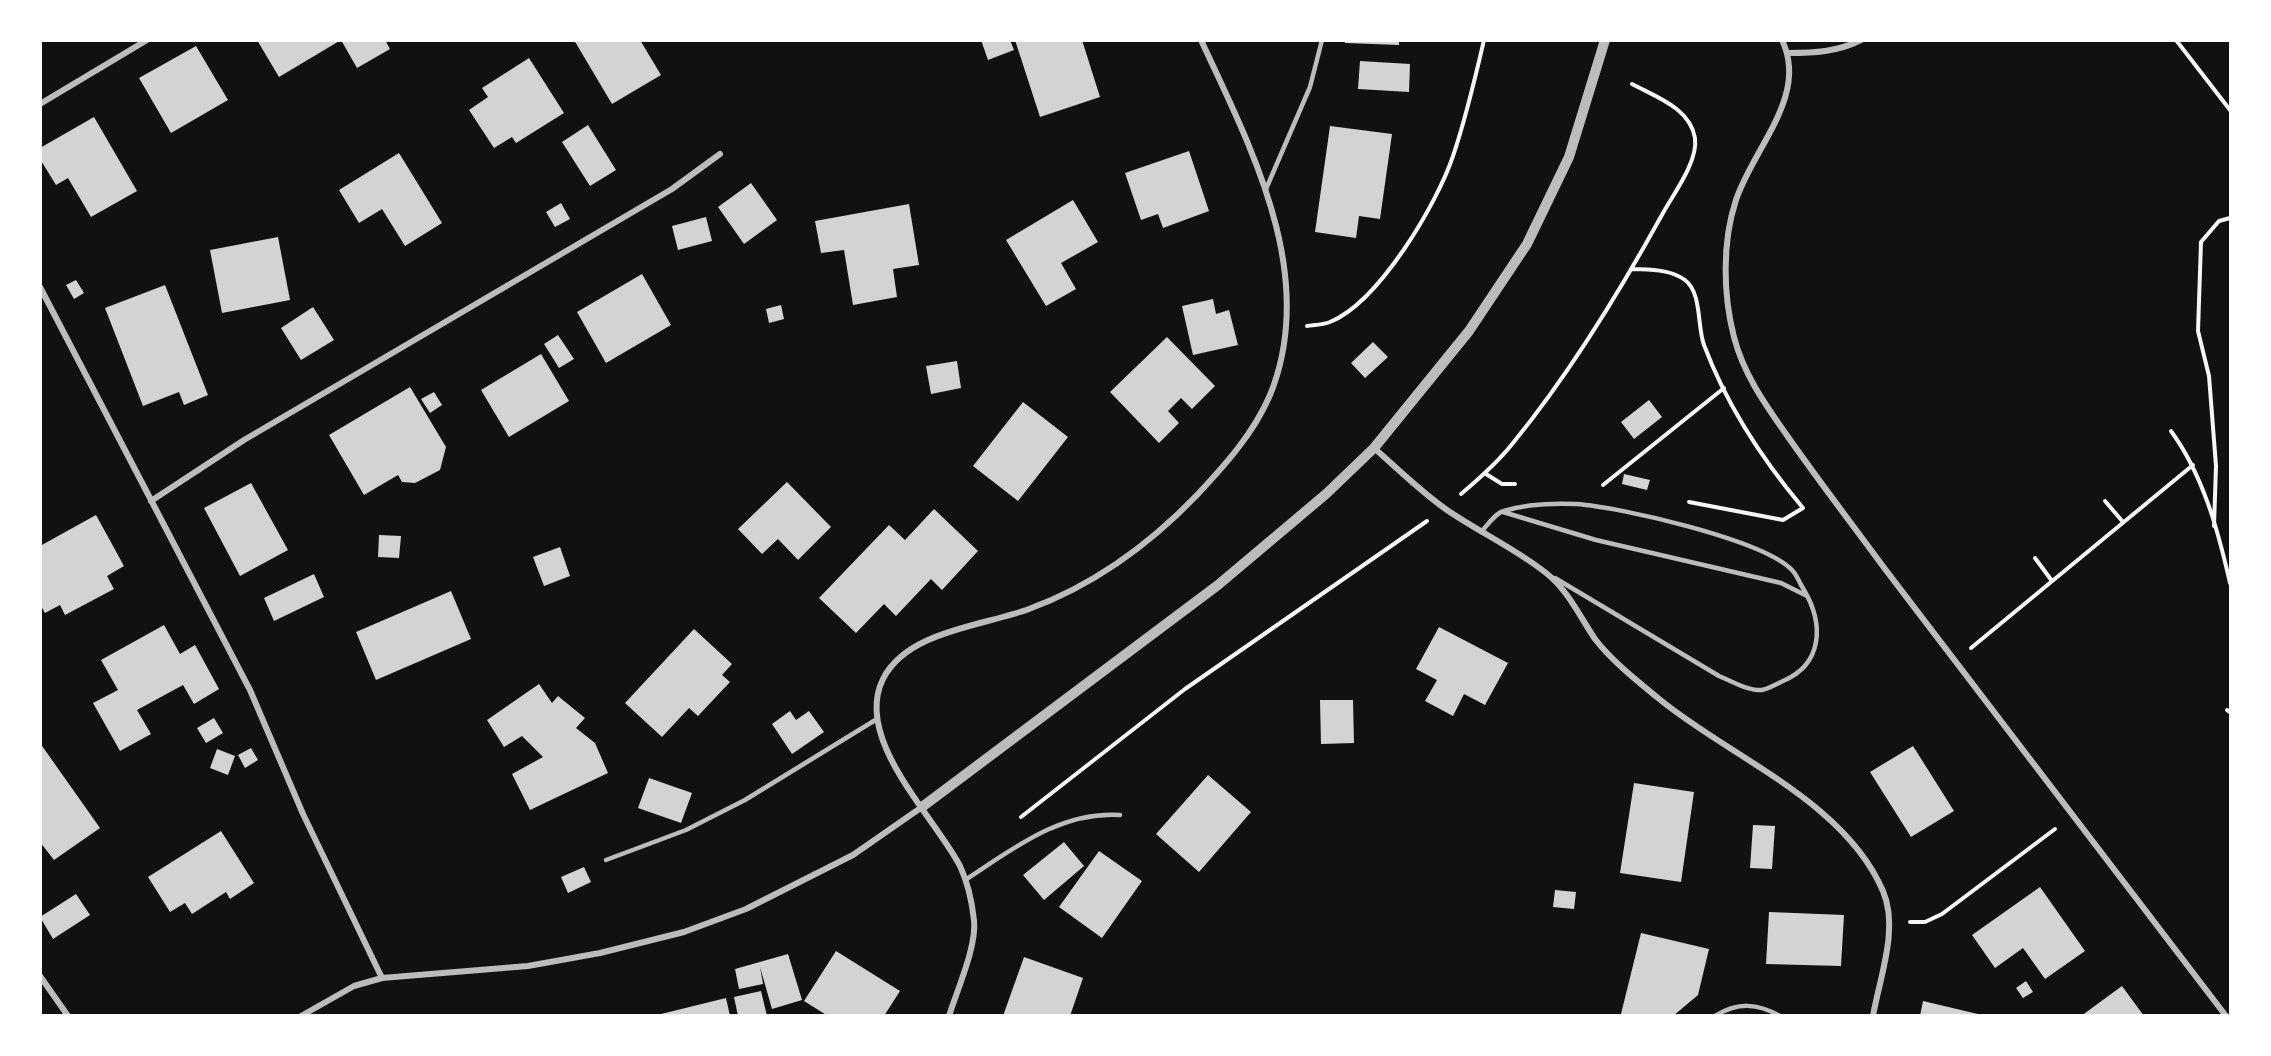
<!DOCTYPE html>
<html>
<head>
<meta charset="utf-8">
<style>
	body { margin:0 }
	#map { position:relative; width:2271px; height:1056px; overflow:hidden; background:#111; font-family:Roboto,sans-serif }
	canvas { display:block }
	.frame { position:absolute; inset:0; border:42px solid #fff; pointer-events:none }
</style>
</head>
<body>
<div id="map">
<canvas width="2271" height="1056"></canvas>
<div class="frame"></div>
</div>
<script>
const g = document.querySelector('canvas').getContext('2d');
g.lineJoin = 'round';
function fillPath(path, color) {
  g.fillStyle = color;
  g.fill(path, 'evenodd');
}
function stroke(path, color, width, dash) {
  g.strokeStyle = color;
  g.lineWidth = width;
  g.lineCap = dash ? 'butt' : 'round';
  g.setLineDash(dash || []);
  g.stroke(path);
}
const building = new Path2D(`
	M 257,40 L 341,40 L 279,77 Z
	M 341,40 L 385,40 L 390,49 L 357,68 Z
	M 574,40 L 640,40 L 661,75 L 612,104 Z
	M 981,40 L 1010,40 L 1014,50 L 988,60 Z
	M 1015,40 L 1082,40 L 1100,97 L 1040,117 Z
	M 1345,40 L 1399,40 L 1399,45 L 1345,43 Z
	M 196,46 L 228,100 L 171,133 L 139,78 Z
	M 529,58 L 564,113 L 516,143 L 512,137 L 494,148 L 469,110 L 488,97 L 482,88 Z
	M 1360,61 L 1410,64 L 1409,92 L 1358,89 Z
	M 94,117 L 137,191 L 91,217 L 68,178 L 56,185 L 40,159 L 40,148 Z
	M 588,125 L 616,170 L 590,186 L 562,142 Z
	M 1330,126 L 1392,134 L 1380,219 L 1359,216 L 1356,238 L 1315,232 Z
	M 1189,151 L 1209,211 L 1163,228 L 1158,214 L 1141,220 L 1125,173 Z
	M 399,153 L 442,223 L 405,246 L 382,209 L 359,223 L 339,190 Z
	M 751,183 L 777,220 L 744,244 L 718,207 Z
	M 1073,200 L 1098,242 L 1061,263 L 1076,289 L 1046,306 L 1006,240 Z
	M 561,203 L 570,219 L 555,227 L 546,212 Z
	M 909,204 L 919,265 L 893,269 L 897,297 L 853,305 L 844,250 L 821,253 L 815,221 Z
	M 706,217 L 712,241 L 678,250 L 672,226 Z
	M 278,237 L 290,300 L 222,313 L 210,250 Z
	M 642,274 L 671,325 L 606,363 L 577,312 Z
	M 76,280 L 84,293 L 74,299 L 66,285 Z
	M 165,285 L 208,395 L 184,405 L 179,392 L 143,406 L 105,308 Z
	M 1213,299 L 1216,314 L 1229,310 L 1238,345 L 1193,355 L 1182,306 Z
	M 781,305 L 784,319 L 769,323 L 766,309 Z
	M 313,307 L 334,340 L 301,360 L 281,328 Z
	M 558,335 L 574,359 L 559,368 L 544,344 Z
	M 1167,337 L 1215,386 L 1192,409 L 1181,398 L 1168,411 L 1179,423 L 1159,443 L 1110,392 Z
	M 1373,342 L 1388,357 L 1365,378 L 1351,363 Z
	M 541,354 L 569,401 L 509,437 L 481,390 Z
	M 957,361 L 961,388 L 931,394 L 926,366 Z
	M 410,387 L 446,447 L 440,470 L 415,483 L 402,482 L 398,475 L 364,495 L 329,435 Z
	M 434,392 L 442,405 L 430,413 L 421,399 Z
	M 1649,400 L 1662,417 L 1634,439 L 1621,422 Z
	M 1023,402 L 1068,437 L 1018,501 L 973,466 Z
	M 1624,474 L 1650,480 L 1647,490 L 1622,484 Z
	M 787,482 L 831,527 L 798,560 L 778,539 L 762,554 L 738,529 Z
	M 251,483 L 288,550 L 240,576 L 204,508 Z
	M 934,509 L 978,551 L 942,590 L 931,579 L 896,616 L 884,604 L 856,633 L 819,598 L 889,525 L 905,540 Z
	M 96,515 L 124,566 L 107,576 L 114,589 L 65,615 L 60,605 L 45,613 L 40,604 L 40,546 Z
	M 379,535 L 401,536 L 399,558 L 378,557 Z
	M 560,547 L 570,576 L 544,586 L 533,557 Z
	M 314,574 L 324,597 L 274,621 L 264,598 Z
	M 451,591 L 471,639 L 376,680 L 356,632 Z
	M 164,625 L 180,654 L 195,645 L 219,689 L 194,704 L 183,685 L 137,710 L 151,734 L 120,751 L 93,703 L 118,690 L 101,660 Z
	M 1439,627 L 1508,663 L 1485,705 L 1464,694 L 1453,716 L 1425,701 L 1437,680 L 1416,669 Z
	M 694,629 L 732,664 L 722,675 L 730,682 L 698,716 L 689,708 L 662,737 L 625,703 Z
	M 539,684 L 552,703 L 558,696 L 585,718 L 576,728 L 595,743 L 608,773 L 530,810 L 512,774 L 543,757 L 522,736 L 504,747 L 487,720 Z
	M 1320,700 L 1353,700 L 1354,743 L 1321,744 Z
	M 790,711 L 796,720 L 809,711 L 824,732 L 792,754 L 772,724 Z
	M 214,718 L 223,733 L 206,743 L 197,728 Z
	M 40,743 L 100,828 L 54,860 L 40,842 Z
	M 1913,746 L 1954,811 L 1911,837 L 1870,772 Z
	M 251,748 L 258,760 L 245,768 L 238,755 Z
	M 217,749 L 235,756 L 228,775 L 210,768 Z
	M 1208,775 L 1251,812 L 1199,872 L 1156,834 Z
	M 649,778 L 692,793 L 681,823 L 638,808 Z
	M 1634,783 L 1694,792 L 1681,882 L 1620,873 Z
	M 1753,825 L 1775,826 L 1772,869 L 1750,868 Z
	M 221,831 L 254,883 L 230,899 L 226,892 L 192,914 L 185,903 L 170,912 L 148,877 Z
	M 1064,842 L 1084,866 L 1044,900 L 1023,875 Z
	M 1099,851 L 1142,881 L 1102,938 L 1059,907 Z
	M 584,867 L 591,882 L 568,893 L 561,877 Z
	M 2040,887 L 2085,951 L 2045,979 L 2023,948 L 1995,968 L 1972,935 Z
	M 1555,890 L 1576,892 L 1574,909 L 1553,907 Z
	M 76,894 L 90,915 L 53,939 L 40,917 Z
	M 1769,912 L 1844,915 L 1841,966 L 1766,964 Z
	M 1641,933 L 1709,949 L 1698,995 L 1673,1016 L 1621,1014 Z
	M 836,951 L 900,991 L 884,1016 L 828,1016 L 804,1001 Z
	M 788,954 L 802,1000 L 772,1009 L 760,967 L 763,984 L 739,989 L 735,969 Z
	M 1024,957 L 1083,978 L 1070,1016 L 1003,1016 Z
	M 2026,981 L 2033,992 L 2023,998 L 2016,988 Z
	M 2122,986 L 2144,1016 L 2081,1016 Z
	M 761,991 L 767,1016 L 738,1016 L 734,997 Z
	M 726,998 L 730,1016 L 657,1016 L 657,1015 Z
	M 1923,1001 L 1982,1015 L 1981,1016 L 1920,1016 Z`);
const path = new Path2D(`
	M 2176,40 L 2230,110
	M 1632,269 C 1650,270 1670,269 1685,280 C 1702,293 1697,326 1704,345 C 1727,406 1761,458 1803,508 L 1783,520 L 1689,502
	M 1307,326 C 1314,325 1323,325 1330,322 C 1379,302 1437,204 1453,156 C 1466,118 1475,79 1484,40
	M 2171,431 C 2203,475 2218,530 2230,583
	M 1486,474 L 1502,484 L 1515,484
	M 1603,485 L 1724,388
	M 1461,494 C 1480,478 1498,462 1513,443 C 1571,372 1619,293 1663,213 C 1674,193 1698,162 1695,138 C 1690,108 1656,97 1632,84
	M 2105,501 L 2123,522
	M 2214,526 L 2216,466 L 2209,376 L 2198,331 L 2201,242 L 2219,221 L 2230,218
	M 2035,558 L 2052,581
	M 1971,648 L 2193,465
	M 2227,710 L 2230,712
	M 1021,817 L 1185,689 L 1427,521
	M 1910,922 L 1925,922 L 1942,914 L 2055,829`);
const service = new Path2D(`
	M 1266,189 L 1310,87 L 1322,40
	M 1503,512 L 1596,540 L 1781,583 L 1807,596
	M 1481,532 C 1487,526 1495,513 1504,511 C 1526,504 1552,503 1576,504 C 1621,507 1763,540 1792,570 C 1797,575 1800,584 1804,590 C 1824,624 1823,664 1783,681 C 1777,684 1768,689 1762,690 C 1748,691 1731,681 1719,676 L 1555,578
	M 606,860 L 686,830 L 745,800 L 877,719
	M 965,880 C 1013,849 1060,811 1120,815
	M 1715,1016 C 1738,1002 1757,1003 1780,1016`);
const minor = new Path2D(`
	M 1782,40 C 1809,96 1753,148 1736,200 C 1722,242 1723,295 1734,337 C 1743,373 1765,404 1786,434 C 1818,480 1852,524 1885,569 C 1998,718 2112,867 2226,1016
	M 1788,53 C 1814,53 1837,52 1861,40
	M 40,104 L 147,40
	M 40,287 L 250,690 L 303,814 L 382,978
	M 1374,448 C 1398,469 1421,492 1447,510 C 1479,532 1516,549 1546,573 C 1568,590 1580,617 1595,639 C 1612,661 1636,680 1658,698 C 1729,757 1844,800 1883,891 C 1899,929 1880,976 1873,1016
	M 151,501 L 244,440 L 672,189 L 720,154
	M 40,976 L 68,1016
	M 301,1016 L 354,986 L 382,978 L 528,966 L 600,953 L 684,932 L 746,909 L 853,855 L 922,807
	M 949,1016 C 957,990 977,946 974,920 C 972,902 968,883 960,866 C 934,816 853,739 883,679 C 907,631 983,626 1029,609 C 1094,585 1150,544 1197,495 C 1225,465 1254,433 1270,395 C 1319,275 1251,148 1201,40`);
const tertiary = new Path2D(`
	M 922,807 L 1218,585 L 1326,494 L 1374,448 L 1469,331 L 1527,244 L 1569,157 L 1605,40`);
fillPath(building, '#d3d3d3');
stroke(path, '#f5f5f5', 4);
stroke(service, '#bcbcbc', 4.5);
stroke(minor, '#bcbcbc', 6);
stroke(tertiary, '#bcbcbc', 10);
</script>
</body>
</html>
